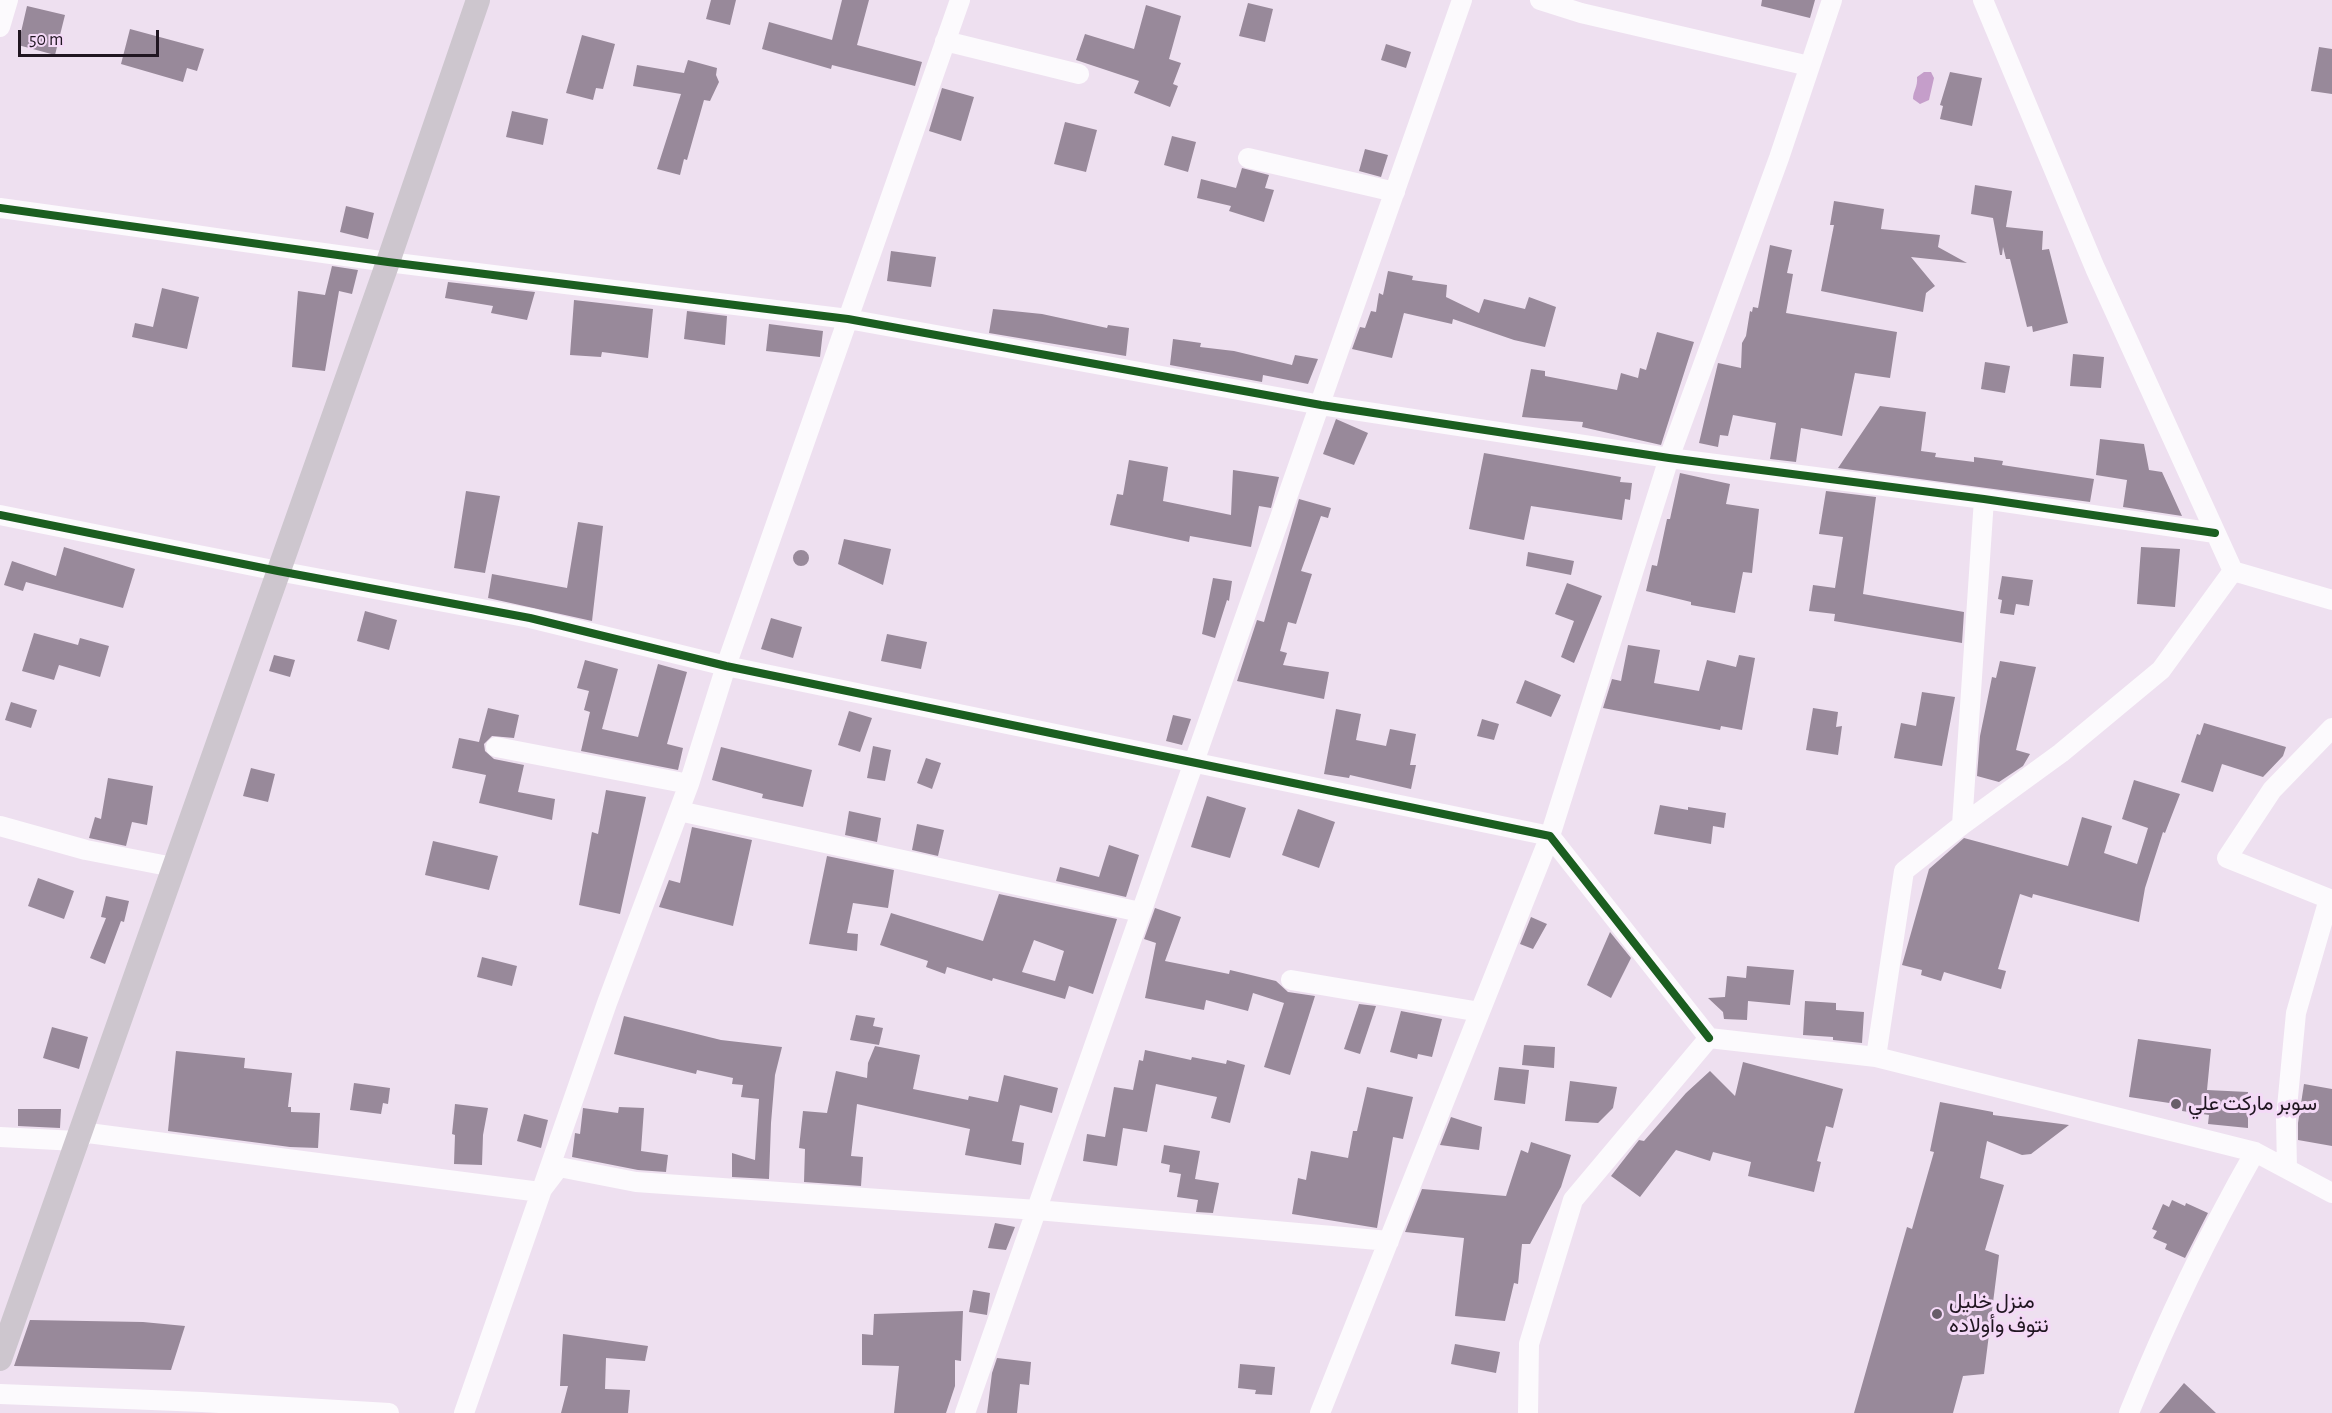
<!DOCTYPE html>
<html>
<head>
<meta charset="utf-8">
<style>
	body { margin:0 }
	#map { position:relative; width:2332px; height:1413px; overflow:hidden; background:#eee0f0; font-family:"Alegreya Sans",sans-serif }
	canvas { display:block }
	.scale { position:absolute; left:18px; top:30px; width:141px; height:27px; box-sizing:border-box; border:3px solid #201621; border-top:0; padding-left:8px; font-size:18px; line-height:21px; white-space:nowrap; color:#201621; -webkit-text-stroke:4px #f4d9f7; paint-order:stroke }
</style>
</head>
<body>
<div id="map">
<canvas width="2332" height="1413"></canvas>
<div class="scale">50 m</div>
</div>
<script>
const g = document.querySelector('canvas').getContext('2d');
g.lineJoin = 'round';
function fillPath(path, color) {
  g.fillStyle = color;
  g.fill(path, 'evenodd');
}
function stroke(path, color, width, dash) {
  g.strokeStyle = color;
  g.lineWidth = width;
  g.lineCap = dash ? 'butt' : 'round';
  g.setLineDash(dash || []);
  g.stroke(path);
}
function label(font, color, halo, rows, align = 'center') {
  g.font = font + ' "Alegreya Sans",Vazirmatn,sans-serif';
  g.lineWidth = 6;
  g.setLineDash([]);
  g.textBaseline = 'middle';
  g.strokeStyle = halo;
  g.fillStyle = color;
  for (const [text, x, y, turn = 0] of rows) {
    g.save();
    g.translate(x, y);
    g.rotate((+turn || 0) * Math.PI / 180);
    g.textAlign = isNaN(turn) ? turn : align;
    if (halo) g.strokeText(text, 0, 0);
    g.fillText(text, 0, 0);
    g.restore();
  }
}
const water = new Path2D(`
	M 1924,72 L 1931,72 L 1934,78 L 1929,100 L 1920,104 L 1913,99 C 1913,91 1918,87 1917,77 Z`);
const building = new Path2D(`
	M 711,0 L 736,0 L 730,25 L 706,19 Z
	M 842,0 L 869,0 L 857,45 L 922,62 L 915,86 L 832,65 L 831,69 L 762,49 L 769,22 L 832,40 Z
	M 1762,0 L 1815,0 L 1810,18 L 1761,6 Z
	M 1248,3 L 1273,9 L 1265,42 L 1239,36 Z
	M 1146,5 L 1181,16 L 1169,59 L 1181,63 L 1173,84 L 1178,86 L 1170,107 L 1134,93 L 1139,81 L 1076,60 L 1085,34 L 1134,49 Z
	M 27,6 L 65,15 L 55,55 L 18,45 Z
	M 130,29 L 204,49 L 197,71 L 187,68 L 183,82 L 121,64 Z
	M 582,35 L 615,44 L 603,89 L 596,88 L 593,100 L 566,93 Z
	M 1386,44 L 1411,52 L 1406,68 L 1381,60 Z
	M 2319,47 L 2332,49 L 2332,94 L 2311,91 Z
	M 688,60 L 717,68 L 716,75 L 719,82 L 710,101 L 704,100 L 687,160 L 684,159 L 680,175 L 657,169 L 681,94 L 633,86 L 637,65 L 684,73 Z
	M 1950,72 L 1982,78 L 1972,126 L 1940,119 L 1943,106 L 1940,105 Z
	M 942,88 L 974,97 L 961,141 L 929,131 Z
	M 512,111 L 548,119 L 543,145 L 506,137 Z
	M 1065,122 L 1097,130 L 1086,172 L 1054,164 Z
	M 1172,136 L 1196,142 L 1188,172 L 1164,165 Z
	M 1365,149 L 1388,155 L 1381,177 L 1359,171 Z
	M 1242,168 L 1269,175 L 1265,188 L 1274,190 L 1264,222 L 1229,211 L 1231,206 L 1197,198 L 1201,179 L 1236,188 Z
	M 1975,185 L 2012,191 L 2006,227 L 2043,231 L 2042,250 L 2049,249 L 2068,323 L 2033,332 L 2032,326 L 2027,327 L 2010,259 L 2006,259 L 2003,247 L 2002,255 L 2000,255 L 1993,218 L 1971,214 Z
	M 1834,201 L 1884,209 L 1881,229 L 1940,235 L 1938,247 L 1967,263 L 1911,257 L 1935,286 L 1926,293 L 1923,312 L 1821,291 L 1834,225 L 1830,225 Z
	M 346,206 L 374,213 L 368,239 L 340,232 Z
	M 1770,245 L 1792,250 L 1787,273 L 1793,274 L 1786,313 L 1897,332 L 1890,378 L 1855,373 L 1842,436 L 1801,428 L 1796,462 L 1770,459 L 1776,423 L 1733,415 L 1728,436 L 1720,435 L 1718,447 L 1699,443 L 1718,363 L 1741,368 L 1742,343 L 1746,336 L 1750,311 L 1752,312 L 1753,307 L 1758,308 Z
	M 891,251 L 936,257 L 931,287 L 887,281 Z
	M 332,266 L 358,270 L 352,294 L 339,291 L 325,371 L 292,367 L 298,291 L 325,295 Z
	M 1388,271 L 1413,276 L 1412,280 L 1447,285 L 1446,297 L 1479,313 L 1484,299 L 1525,309 L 1529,297 L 1556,307 L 1545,347 L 1514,340 L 1453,319 L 1452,324 L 1404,313 L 1392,358 L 1352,349 L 1360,327 L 1365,328 L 1371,311 L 1376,312 L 1379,293 L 1383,295 Z
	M 448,282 L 535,292 L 527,320 L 491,313 L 493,306 L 445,298 Z
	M 162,288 L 199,297 L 187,349 L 132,337 L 135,323 L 153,327 Z
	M 574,300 L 653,309 L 648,358 L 602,352 L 601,357 L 570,355 Z
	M 993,309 L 1042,314 L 1107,328 L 1108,325 L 1129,328 L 1126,356 L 989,333 Z
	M 687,311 L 727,316 L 725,345 L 684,339 Z
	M 769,324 L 823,331 L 820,357 L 766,351 Z
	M 1657,332 L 1694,342 L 1661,445 L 1582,427 L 1583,422 L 1522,417 L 1531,369 L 1545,371 L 1545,376 L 1617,390 L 1621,373 L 1638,378 L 1640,368 L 1646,370 Z
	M 1173,339 L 1201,343 L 1200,347 L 1234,351 L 1292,365 L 1295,355 L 1318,359 L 1308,384 L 1263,375 L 1262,382 L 1170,365 Z
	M 2073,354 L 2104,357 L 2101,388 L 2070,386 Z
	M 1985,362 L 2010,366 L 2005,393 L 1981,389 Z
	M 1880,406 L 1926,412 L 1921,451 L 1936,453 L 1935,457 L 1974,462 L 1974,457 L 2003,461 L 2002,465 L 2094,479 L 2090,502 L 1838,468 Z
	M 1336,419 L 1368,433 L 1354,465 L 1323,454 Z
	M 2100,439 L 2144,444 L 2149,470 L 2162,472 L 2182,516 L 2123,507 L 2127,480 L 2096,475 Z
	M 1484,453 L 1621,477 L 1620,482 L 1632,483 L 1630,500 L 1625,499 L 1622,520 L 1531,506 L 1524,540 L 1469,529 Z
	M 1129,460 L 1168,467 L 1163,501 L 1231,515 L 1233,470 L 1279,477 L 1271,508 L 1259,506 L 1251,547 L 1190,536 L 1189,542 L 1110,525 L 1117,494 L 1123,495 Z
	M 1680,473 L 1730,484 L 1726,504 L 1759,509 L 1752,573 L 1743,572 L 1735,613 L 1691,605 L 1691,602 L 1646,591 L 1652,565 L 1657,566 L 1667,519 L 1670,519 Z
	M 466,491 L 500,496 L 485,573 L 454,568 Z
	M 1826,491 L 1876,497 L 1863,594 L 1964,612 L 1962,643 L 1834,621 L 1835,614 L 1809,611 L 1813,585 L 1835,588 L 1843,537 L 1819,534 Z
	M 1299,499 L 1331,508 L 1328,518 L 1321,516 L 1301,571 L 1312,574 L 1296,624 L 1288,622 L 1280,651 L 1287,653 L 1283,665 L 1329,672 L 1324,699 L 1237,681 L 1257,620 L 1264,622 Z
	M 578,522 L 603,526 L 592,621 L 488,598 L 492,574 L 567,588 Z
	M 844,539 L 891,549 L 883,585 L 838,564 Z
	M 64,547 L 135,569 L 123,608 L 26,582 L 23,591 L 4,585 L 12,561 L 56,576 Z
	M 2141,547 L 2180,549 L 2175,607 L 2137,604 Z
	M793 558a8 8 0 1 1 16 0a8 8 0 1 1-16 0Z
	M 1528,552 L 1574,561 L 1571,575 L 1526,566 Z
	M 2002,576 L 2033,580 L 2029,606 L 2016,604 L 2014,615 L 2000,613 L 2002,600 L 1998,599 Z
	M 1213,578 L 1232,581 L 1229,601 L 1227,600 L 1215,638 L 1202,634 Z
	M 1567,583 L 1602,596 L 1574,663 L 1561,657 L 1574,621 L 1555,614 Z
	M 365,611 L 397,620 L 389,650 L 357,641 Z
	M 771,618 L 802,627 L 793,658 L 761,649 Z
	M 34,633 L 78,645 L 80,638 L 109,646 L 100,677 L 59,665 L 54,680 L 22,671 Z
	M 887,634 L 927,642 L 921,669 L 881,661 Z
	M 1628,645 L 1660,650 L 1654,683 L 1699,691 L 1707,660 L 1736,667 L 1739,655 L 1755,658 L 1742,730 L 1721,726 L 1720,730 L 1603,708 L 1612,679 L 1621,681 Z
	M 274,655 L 295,660 L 290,677 L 269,671 Z
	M 585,660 L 618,669 L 602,729 L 638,737 L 658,664 L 687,672 L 667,744 L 683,748 L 678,770 L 581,751 L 590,712 L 584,710 L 589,691 L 577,688 Z
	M 2000,661 L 2036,667 L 2016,750 L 2030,754 L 2023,766 L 1999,782 L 1977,776 L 1980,736 L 1992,677 L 1996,678 Z
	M 1525,680 L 1561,695 L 1551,717 L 1516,703 Z
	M 1922,692 L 1955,697 L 1942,766 L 1894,758 L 1901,723 L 1916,726 Z
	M 11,702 L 37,710 L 31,728 L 5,720 Z
	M 488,708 L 519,715 L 514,738 L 492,736 L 484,744 L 485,751 L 494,759 L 524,765 L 518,792 L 555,799 L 552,820 L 479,803 L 486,775 L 452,768 L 459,738 L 479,742 Z
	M 1813,708 L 1838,712 L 1836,727 L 1842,726 L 1838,755 L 1806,750 Z
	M 1336,709 L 1361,714 L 1356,740 L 1386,746 L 1390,729 L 1416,734 L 1410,765 L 1416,765 L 1411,789 L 1350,775 L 1349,778 L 1324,774 Z
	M 849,711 L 872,718 L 860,752 L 838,745 Z
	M 1173,715 L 1191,719 L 1182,745 L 1166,741 Z
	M 1482,719 L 1499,724 L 1494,740 L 1477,736 Z
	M 2204,723 L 2286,747 L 2283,756 L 2263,777 L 2222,764 L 2213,792 L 2181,782 L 2197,734 L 2200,735 Z
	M 873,746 L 891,750 L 885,781 L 867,778 Z
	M 721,747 L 812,770 L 803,807 L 762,798 L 763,794 L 712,780 Z
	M 926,758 L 941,763 L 932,789 L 917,783 Z
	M 251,768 L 275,774 L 268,802 L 243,796 Z
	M 108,778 L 153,786 L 147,825 L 132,822 L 126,846 L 89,838 L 95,817 L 101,819 Z
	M 2134,780 L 2180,794 L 2165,833 L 2163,832 L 2145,888 L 2139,922 L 2033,894 L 2032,898 L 2020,894 L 1998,969 L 2006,971 L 2001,989 L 1944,972 L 1941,981 L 1921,975 L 1922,970 L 1902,965 L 1929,869 L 1964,838 L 2068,866 L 2082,817 L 2112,826 L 2104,853 L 2137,864 L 2148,828 L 2122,819 Z
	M 606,790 L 646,797 L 620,914 L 579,905 L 592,832 L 598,834 Z
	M 1207,796 L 1246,808 L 1230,858 L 1191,847 Z
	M 1660,805 L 1688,810 L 1688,807 L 1726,813 L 1724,828 L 1713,826 L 1711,844 L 1654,834 Z
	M 1298,809 L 1335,822 L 1319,868 L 1282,855 Z
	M 849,811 L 881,818 L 877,842 L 845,835 Z
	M 917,824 L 944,830 L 938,856 L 912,850 Z
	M 692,827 L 752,840 L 733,926 L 659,907 L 669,880 L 680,883 Z
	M 433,841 L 498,856 L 489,890 L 425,875 Z
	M 1109,845 L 1139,855 L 1126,897 L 1056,881 L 1060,867 L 1099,877 Z
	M 827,856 L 894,870 L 888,908 L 853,903 L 847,933 L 858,934 L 857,951 L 809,944 Z
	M 38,878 L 74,891 L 64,919 L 28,906 Z
	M 999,894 L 1117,919 L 1093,994 L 1069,986 L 1065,999 L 993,978 L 992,981 L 947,967 L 945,974 L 926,967 L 928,961 L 880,945 L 891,913 L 983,941 ZM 1034,940 L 1064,951 L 1055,981 L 1022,972 Z
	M 106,896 L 129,901 L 124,922 L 121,921 L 105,964 L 90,958 L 106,918 L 101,917 Z
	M 1155,908 L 1181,917 L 1165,961 L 1229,974 L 1230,970 L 1276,981 L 1288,992 L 1315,996 L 1290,1075 L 1264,1067 L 1284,1003 L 1253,993 L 1248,1011 L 1206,1000 L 1204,1010 L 1145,998 L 1156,943 L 1144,939 Z
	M 1531,917 L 1547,924 L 1533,949 L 1520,944 Z
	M 1610,932 L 1631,958 L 1611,998 L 1587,985 Z
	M 482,957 L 517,966 L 512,986 L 477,977 Z
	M 1747,966 L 1794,970 L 1790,1005 L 1748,1001 L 1747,1020 L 1724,1019 L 1723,1012 L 1708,998 L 1725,997 L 1727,976 L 1746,978 Z
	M 1805,1001 L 1836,1003 L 1836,1010 L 1864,1012 L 1862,1043 L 1833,1040 L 1833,1037 L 1803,1035 Z
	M 1359,1004 L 1376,1006 L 1360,1054 L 1344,1049 Z
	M 1401,1011 L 1442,1019 L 1432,1057 L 1418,1054 L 1417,1059 L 1390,1052 Z
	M 856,1015 L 875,1018 L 873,1026 L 883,1028 L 879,1045 L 850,1040 Z
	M 624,1016 L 721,1040 L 782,1047 L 775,1075 L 771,1123 L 769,1179 L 732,1177 L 732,1153 L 755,1160 L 759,1099 L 741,1097 L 743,1085 L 732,1084 L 733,1078 L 697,1070 L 696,1074 L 614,1054 Z
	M 52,1027 L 88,1037 L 79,1069 L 43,1058 Z
	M 2138,1039 L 2211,1049 L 2207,1090 L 2248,1092 L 2248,1128 L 2208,1124 L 2209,1115 L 2182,1111 L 2183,1105 L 2129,1097 Z
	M 1524,1045 L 1555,1047 L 1554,1068 L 1522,1065 Z
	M 875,1046 L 920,1055 L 913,1089 L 968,1100 L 969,1096 L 998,1102 L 1004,1075 L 1058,1088 L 1052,1113 L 1020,1105 L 1012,1141 L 1024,1143 L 1021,1165 L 965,1155 L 970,1129 L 857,1104 L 851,1156 L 863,1157 L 861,1186 L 804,1182 L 805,1149 L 799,1148 L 803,1111 L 827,1113 L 836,1071 L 867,1078 L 868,1063 Z
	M 1145,1050 L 1191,1060 L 1192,1057 L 1226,1064 L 1227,1060 L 1245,1065 L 1230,1123 L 1211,1118 L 1217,1097 L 1156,1084 L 1147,1132 L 1123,1128 L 1117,1166 L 1083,1161 L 1087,1134 L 1105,1137 L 1114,1087 L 1133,1090 L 1139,1060 L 1143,1061 Z
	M 176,1051 L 245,1058 L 244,1068 L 292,1073 L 288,1107 L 291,1107 L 291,1112 L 320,1113 L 318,1148 L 290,1147 L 168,1131 Z
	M 1743,1062 L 1843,1089 L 1833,1128 L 1826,1126 L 1817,1161 L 1821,1162 L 1814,1192 L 1748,1176 L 1751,1162 L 1713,1152 L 1710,1161 L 1676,1150 L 1640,1197 L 1611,1176 L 1639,1140 L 1644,1141 L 1686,1093 L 1710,1071 L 1735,1096 Z
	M 1499,1067 L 1529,1070 L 1525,1104 L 1494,1100 Z
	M 1570,1081 L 1617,1087 L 1613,1108 L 1598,1123 L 1565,1121 Z
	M 354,1083 L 390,1088 L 388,1104 L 383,1103 L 381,1114 L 350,1110 Z
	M 2304,1084 L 2332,1089 L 2332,1146 L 2298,1140 L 2298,1123 Z
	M 1367,1087 L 1413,1097 L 1403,1139 L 1393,1137 L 1377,1228 L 1292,1214 L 1298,1178 L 1306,1180 L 1311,1151 L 1348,1158 L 1353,1131 L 1357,1131 Z
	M 1940,1102 L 1993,1112 L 1993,1115 L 2069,1125 L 2031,1154 L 2022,1155 L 1987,1141 L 1980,1178 L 2004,1185 L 1985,1250 L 1999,1255 L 1984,1374 L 1963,1376 L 1953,1413 L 1854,1413 L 1907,1227 L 1912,1229 L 1934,1152 L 1930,1151 Z
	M 455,1104 L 488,1108 L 483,1135 L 482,1165 L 454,1164 L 455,1135 L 452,1134 Z
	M 619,1107 L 644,1108 L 641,1151 L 668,1155 L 666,1172 L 638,1170 L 572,1157 L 575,1133 L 580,1134 L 583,1108 L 618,1113 Z
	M 18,1109 L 61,1109 L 60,1128 L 18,1126 Z
	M 524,1114 L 548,1120 L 541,1148 L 517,1141 Z
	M 1451,1117 L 1482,1127 L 1479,1150 L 1440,1145 Z
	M 1531,1142 L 1571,1155 L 1561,1187 L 1530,1244 L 1522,1244 L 1518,1284 L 1514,1283 L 1505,1321 L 1455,1316 L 1464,1238 L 1405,1232 L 1422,1189 L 1506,1196 L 1521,1150 L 1528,1153 Z
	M 1164,1145 L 1200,1151 L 1195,1179 L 1219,1183 L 1213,1213 L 1196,1212 L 1198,1200 L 1177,1197 L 1181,1174 L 1169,1172 L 1170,1165 L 1161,1163 Z
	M 2172,1200 L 2185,1206 L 2186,1203 L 2208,1213 L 2185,1258 L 2165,1249 L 2167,1244 L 2153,1238 L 2157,1231 L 2152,1229 L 2163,1204 L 2169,1207 Z
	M 995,1223 L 1015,1227 L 1006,1250 L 988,1248 Z
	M 973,1290 L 990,1293 L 987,1315 L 969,1312 Z
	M 963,1311 L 961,1361 L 955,1360 L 955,1386 L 946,1413 L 894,1413 L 899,1366 L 862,1365 L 862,1334 L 873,1335 L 874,1314 Z
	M 30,1320 L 143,1322 L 185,1326 L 171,1370 L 14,1366 Z
	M 563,1334 L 648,1346 L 645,1361 L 606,1358 L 605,1389 L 630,1390 L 628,1413 L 561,1413 L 568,1386 L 560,1386 Z
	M 1455,1344 L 1500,1352 L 1496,1373 L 1451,1364 Z
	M 997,1358 L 1031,1362 L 1029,1385 L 1020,1384 L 1017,1413 L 987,1413 L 992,1373 Z
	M 1240,1364 L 1275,1367 L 1272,1395 L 1255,1394 L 1256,1390 L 1238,1388 Z
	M 2184,1383 L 2216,1413 L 2159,1413 Z`);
const minor = new Path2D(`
	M 1540,0 L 1581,13 L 1809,66
	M 1983,0 L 2095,268 L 2233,571 L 2332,600
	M 0,27 L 8,0
	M 945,41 L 1079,74
	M 1248,158 L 1395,192
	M 0,208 L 388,262 L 848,319 L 1321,405 L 1669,458 L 1984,499 L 2215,533
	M 0,515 L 278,571 L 530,618 L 726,666 L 1550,836 L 1709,1038
	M 2332,728 L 2272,790 L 2227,858 L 2332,900
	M 496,747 L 689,784
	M 679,811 L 1140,912
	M 1962,825 L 1984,499
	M 0,826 L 86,850 L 173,867
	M 1291,980 L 1480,1012
	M 1876,1057 L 1904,871 L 1962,825 L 2061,753 L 2161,670 L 2233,571
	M 0,1137 L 76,1141 L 88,1133 L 540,1192 L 559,1167 L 636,1182 L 1037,1210 L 1389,1241
	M 2287,1169 L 2286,1118 L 2296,1013 L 2329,899
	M 0,1394 L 202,1402 L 389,1413
	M 464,1413 L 607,1003 L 689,784 L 726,666 L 960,0
	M 965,1413 L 1462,0
	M 1320,1413 L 1550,836 L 1669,458 L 1779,158 L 1832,0
	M 1528,1413 L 1529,1344 L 1573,1200 L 1709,1038 L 1876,1057 L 2255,1152 L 2332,1193
	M 2129,1413 C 2165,1324 2207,1236 2255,1152`);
const major = new Path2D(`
	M 0,1359 L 388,262 L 478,0`);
const cycleway = new Path2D(`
	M 0,208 L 388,262 L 848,319 L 1321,405 L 1669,458 L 1984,499 L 2215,533
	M 0,515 L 278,571 L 530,618 L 726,666 L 1550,836 L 1709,1038`);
const markers = [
	[2176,1104,6,"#685d69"],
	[1937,1314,6,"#685d69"]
];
const poiNames = [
	["سوبر ماركت علي",2188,1104],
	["منزل خليل",1949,1302],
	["نتوف وأولاده",1949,1326]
];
fillPath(water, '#c59eca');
fillPath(building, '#98899a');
stroke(minor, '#fcfafd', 20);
stroke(major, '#cdc6ce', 24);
stroke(cycleway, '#1b5e20', 8);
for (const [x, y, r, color] of markers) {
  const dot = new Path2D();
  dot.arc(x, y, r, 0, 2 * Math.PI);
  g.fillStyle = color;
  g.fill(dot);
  stroke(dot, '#f4d9f7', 2);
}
label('21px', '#201621', '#f4d9f7', poiNames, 'left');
</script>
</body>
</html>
